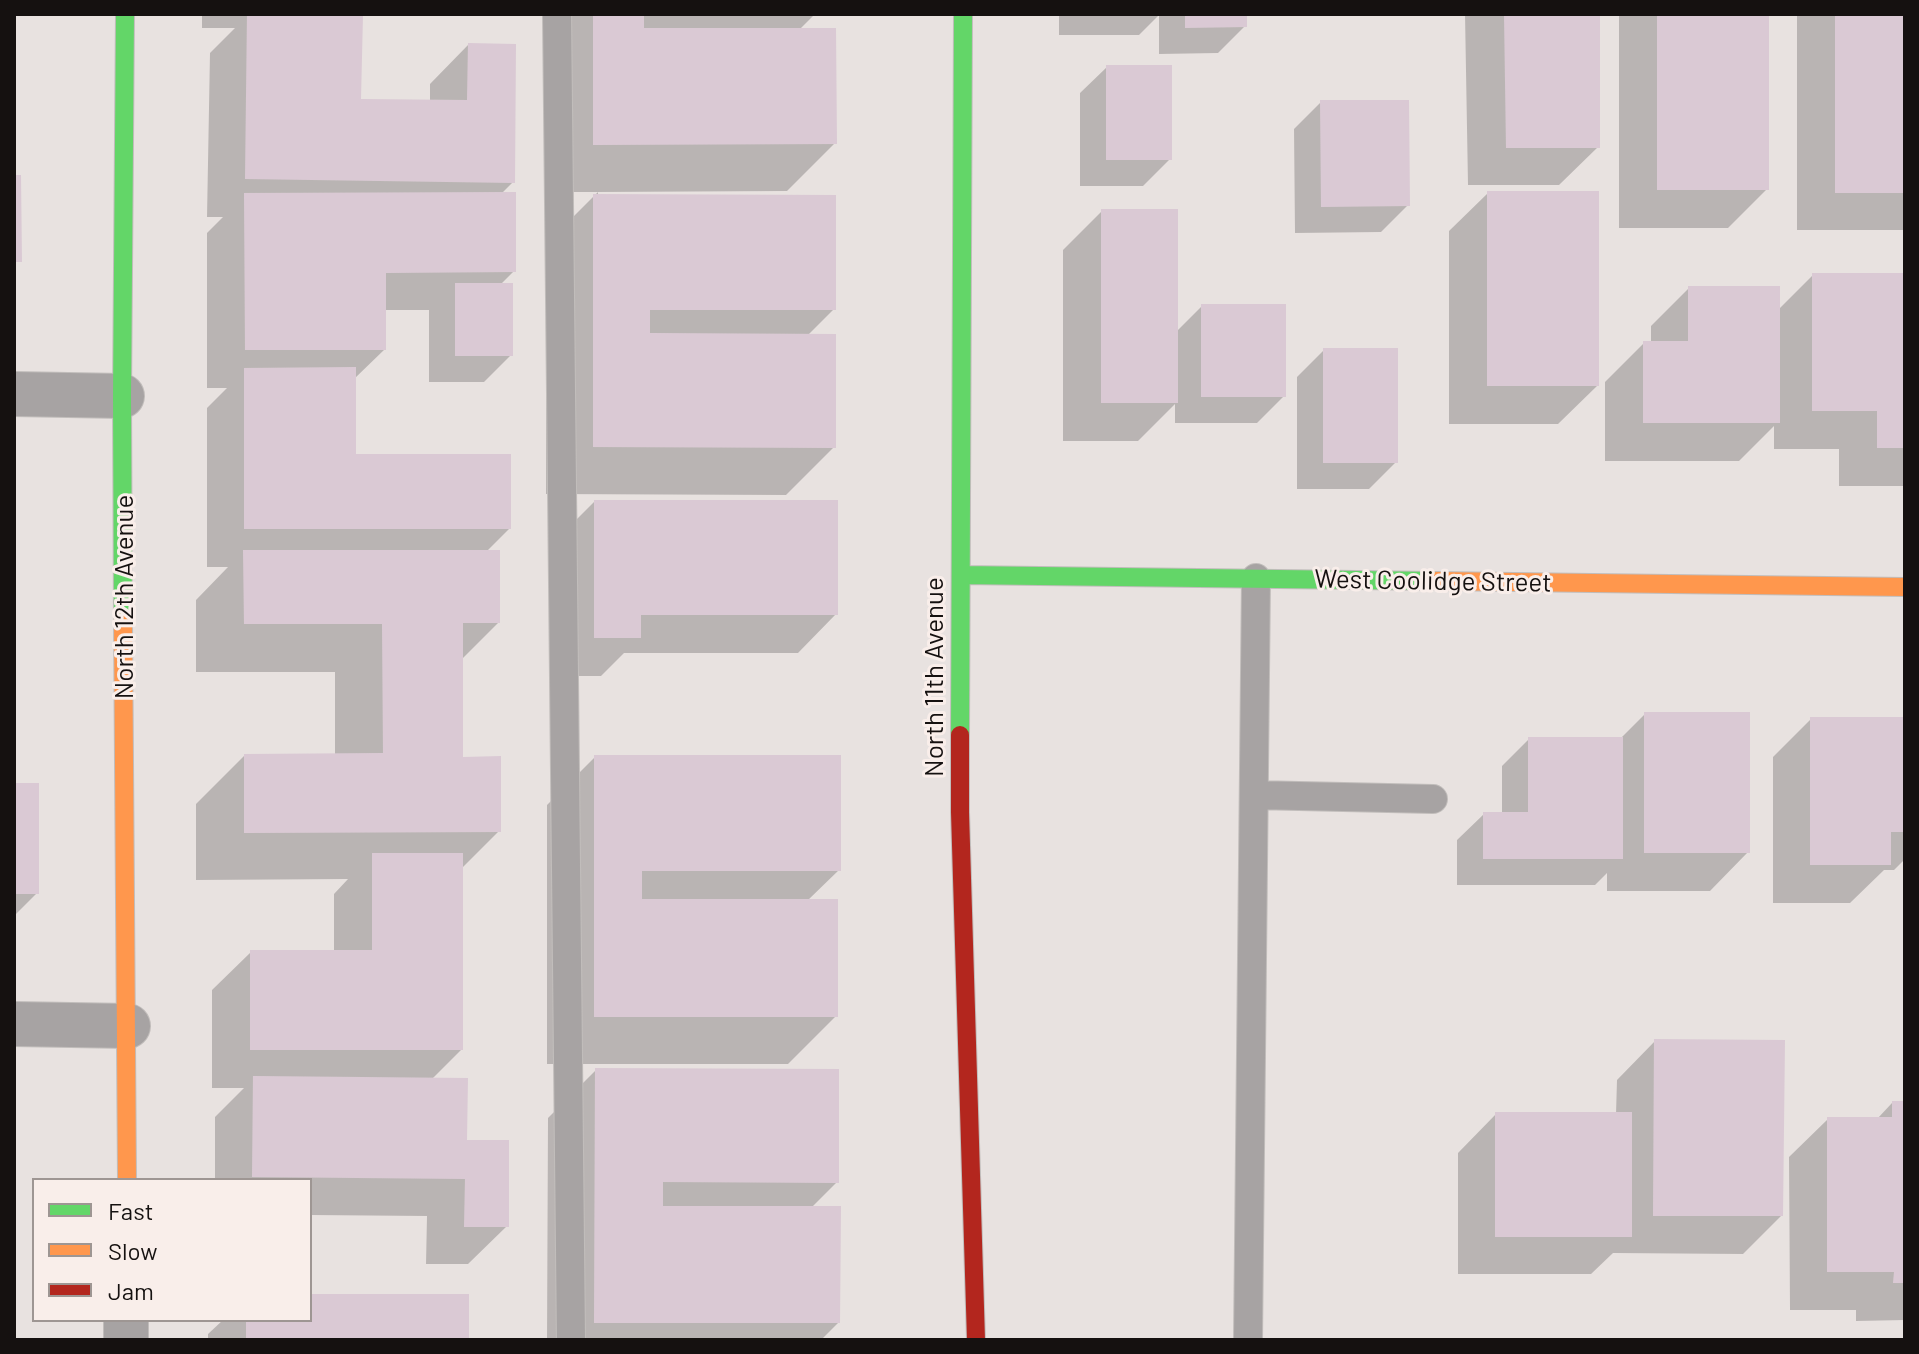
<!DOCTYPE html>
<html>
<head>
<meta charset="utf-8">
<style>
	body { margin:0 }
	#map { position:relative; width:1919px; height:1354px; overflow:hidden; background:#e8e2e0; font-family:Barlow,sans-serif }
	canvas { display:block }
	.frame { position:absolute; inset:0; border:16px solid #151110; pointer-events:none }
	.legend { position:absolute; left:32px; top:1178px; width:280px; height:144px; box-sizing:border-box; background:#f9eeea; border:2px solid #9e9693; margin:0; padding:10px 14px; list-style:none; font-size:24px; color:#151110 }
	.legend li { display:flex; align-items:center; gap:16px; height:40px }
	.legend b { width:40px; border:2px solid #9e9693 }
</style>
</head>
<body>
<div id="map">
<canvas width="1919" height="1354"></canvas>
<div class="frame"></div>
<ul class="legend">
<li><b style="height:10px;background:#63d668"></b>Fast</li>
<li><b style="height:10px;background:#ff974d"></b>Slow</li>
<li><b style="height:10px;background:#b3261e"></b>Jam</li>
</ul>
</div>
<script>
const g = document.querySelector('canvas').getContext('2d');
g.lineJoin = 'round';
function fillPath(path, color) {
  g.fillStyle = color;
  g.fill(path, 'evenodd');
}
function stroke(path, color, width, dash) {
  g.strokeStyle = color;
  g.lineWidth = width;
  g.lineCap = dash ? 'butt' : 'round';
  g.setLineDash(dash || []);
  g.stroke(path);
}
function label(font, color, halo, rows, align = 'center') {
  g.font = font + ' Barlow,sans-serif';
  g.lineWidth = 6;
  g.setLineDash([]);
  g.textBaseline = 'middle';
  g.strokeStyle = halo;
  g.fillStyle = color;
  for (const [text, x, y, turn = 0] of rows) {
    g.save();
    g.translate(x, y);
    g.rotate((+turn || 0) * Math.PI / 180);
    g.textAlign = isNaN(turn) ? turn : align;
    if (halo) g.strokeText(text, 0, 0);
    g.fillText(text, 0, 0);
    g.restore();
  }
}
const shadow = new Path2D(`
	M 202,14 L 317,14 L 315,16 L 359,101 L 430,102 L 430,84 L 468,45 L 513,182 L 501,194 L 514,271 L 500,285 L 511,355 L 484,382 L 429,382 L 429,310 L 384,310 L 384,350 L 354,379 L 354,456 L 509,529 L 486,552 L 498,623 L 461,660 L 461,759 L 499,831 L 461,869 L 461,1050 L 431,1080 L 507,1226 L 468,1264 L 426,1264 L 427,1216 L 310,1215 L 310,1180 L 215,1180 L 215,1117 L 244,1088 L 212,1088 L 212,990 L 251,952 L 334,952 L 334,894 L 348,879 L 196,880 L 196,804 L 244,756 L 335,756 L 335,672 L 196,672 L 196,600 L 228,567 L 207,567 L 207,408 L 227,388 L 207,388 L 207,233 L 223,217 L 207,217 L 210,53 L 235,28 L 202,28 Z
	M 546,14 L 815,14 L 799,30 L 835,143 L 787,191 L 598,192 L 598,196 L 834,309 L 807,336 L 834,447 L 786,495 L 546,494 L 546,244 L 598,192 L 546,192 Z
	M 1059,14 L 1245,14 L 1245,26 L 1218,53 L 1159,54 L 1159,15 L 1139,35 L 1059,35 Z
	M 1465,14 L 1598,14 L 1598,147 L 1559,185 L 1468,185 Z
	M 1619,14 L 1767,14 L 1767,189 L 1728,228 L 1619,228 Z
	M 1797,14 L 1905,14 L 1905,230 L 1797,230 Z
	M 1107,67 L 1170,159 L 1143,186 L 1080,186 L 1080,93 Z
	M 1321,102 L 1408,205 L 1381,232 L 1295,233 L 1294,129 Z
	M 1488,193 L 1597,386 L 1558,424 L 1449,424 L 1449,231 Z
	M 1102,211 L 1176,332 L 1202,306 L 1284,396 L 1257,423 L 1175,423 L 1175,404 L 1138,441 L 1063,441 L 1063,250 Z
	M 1813,275 L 1905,275 L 1905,486 L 1839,486 L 1839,449 L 1774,449 L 1774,426 L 1739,461 L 1605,461 L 1605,382 L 1644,343 L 1651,343 L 1651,326 L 1689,288 L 1778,310 Z
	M 1324,350 L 1396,462 L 1369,489 L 1297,489 L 1297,377 Z
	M 594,502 L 836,614 L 798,653 L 624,653 L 601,676 L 556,676 L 556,540 Z
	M 1645,714 L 1748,852 L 1710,891 L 1607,891 L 1607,873 L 1595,885 L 1457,885 L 1457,840 L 1484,814 L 1502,814 L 1502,766 L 1529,739 L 1620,739 Z
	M 1811,719 L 1905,719 L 1905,859 L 1894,870 L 1884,870 L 1850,903 L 1773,903 L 1773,757 Z
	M 595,757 L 839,870 L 807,901 L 836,1016 L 788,1064 L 547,1064 L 547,805 Z
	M 14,785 L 37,893 L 14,916 Z
	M 1655,1041 L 1781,1216 L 1743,1254 L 1613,1253 L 1591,1274 L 1458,1274 L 1458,1153 L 1496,1114 L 1616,1114 L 1617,1080 Z
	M 596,1070 L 837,1182 L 811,1208 L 838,1323 L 821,1340 L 547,1340 L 548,1118 Z
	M 1892,1103 L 1905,1103 L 1905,1320 L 1856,1321 L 1856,1310 L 1790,1310 L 1789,1157 L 1828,1119 L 1877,1119 Z
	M 310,1296 L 467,1340 L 208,1340 L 208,1334 L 223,1320 L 310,1320 Z`);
const building = new Path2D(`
	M 247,14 L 363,15 L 361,99 L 467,100 L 468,43 L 516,44 L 515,183 L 245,179 Z
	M 593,14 L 644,14 L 644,28 L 836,28 L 837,144 L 593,145 Z
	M 1185,14 L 1247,14 L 1247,27 L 1185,28 Z
	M 1504,14 L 1600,14 L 1600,148 L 1506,148 Z
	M 1657,14 L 1769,14 L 1769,190 L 1657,190 Z
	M 1835,14 L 1905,14 L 1905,193 L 1835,193 Z
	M 1106,65 L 1172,65 L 1172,160 L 1106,160 Z
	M 1320,100 L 1409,100 L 1410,206 L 1321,207 Z
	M 14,175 L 21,175 L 22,262 L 14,262 Z
	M 1487,191 L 1599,191 L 1599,386 L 1487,386 Z
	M 516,192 L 516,272 L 386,273 L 386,350 L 245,350 L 244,193 Z
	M 593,194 L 836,195 L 836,310 L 650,310 L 650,333 L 836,334 L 836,448 L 593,447 Z
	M 1101,209 L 1178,209 L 1178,403 L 1101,403 Z
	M 1812,273 L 1905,273 L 1905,448 L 1877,448 L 1877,411 L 1812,411 Z
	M 455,283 L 513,283 L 513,356 L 455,356 Z
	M 1688,286 L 1780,286 L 1780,423 L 1643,423 L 1643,341 L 1688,341 Z
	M 1201,304 L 1286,304 L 1286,397 L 1201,397 Z
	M 1323,348 L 1398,348 L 1398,463 L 1323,463 Z
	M 356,367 L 356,454 L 511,454 L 511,529 L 244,529 L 244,368 Z
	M 594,500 L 838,500 L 838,615 L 641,615 L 641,638 L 594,638 Z
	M 243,550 L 500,550 L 500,623 L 463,623 L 463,757 L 501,756 L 501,832 L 244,833 L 244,754 L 383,753 L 382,624 L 244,624 Z
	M 1644,712 L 1750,712 L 1750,853 L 1644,853 Z
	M 1810,717 L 1905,717 L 1905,832 L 1891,832 L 1891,865 L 1810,865 Z
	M 1528,737 L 1623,737 L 1623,859 L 1483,859 L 1483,812 L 1528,812 Z
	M 594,755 L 841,755 L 841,871 L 642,871 L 642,899 L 838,899 L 838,1017 L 594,1017 Z
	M 14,783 L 39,783 L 39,894 L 14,894 Z
	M 372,853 L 463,853 L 463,1050 L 250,1050 L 250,950 L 372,950 Z
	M 1654,1039 L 1785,1040 L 1783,1216 L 1653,1216 Z
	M 595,1068 L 839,1069 L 839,1183 L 663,1182 L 663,1206 L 841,1206 L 840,1323 L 594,1323 Z
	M 253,1076 L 468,1078 L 467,1140 L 509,1140 L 509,1227 L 464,1227 L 465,1179 L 252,1177 Z
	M 1892,1101 L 1905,1101 L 1905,1283 L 1893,1283 L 1894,1272 L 1827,1272 L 1827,1117 L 1892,1117 Z
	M 1495,1112 L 1632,1112 L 1632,1237 L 1495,1237 Z
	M 310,1294 L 469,1294 L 469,1340 L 246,1340 L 246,1320 L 310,1320 Z`);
const lane = new Path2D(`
	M 557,14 L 571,1340
	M 1254,795 L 1433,799
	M 1248,1340 L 1256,578`);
const street = new Path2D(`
	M 14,394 L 122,396
	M 14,1024 L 128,1026
	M 126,1340 L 126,1320`);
const fast = new Path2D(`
	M 961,575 L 1436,581
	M 123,622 L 122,396 L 125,14
	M 960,735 L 963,14`);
const slow = new Path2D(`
	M 1436,581 L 1905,587
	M 123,622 L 127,1180`);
const jam = new Path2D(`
	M 960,735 L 960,812 L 976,1340`);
const streetNames = [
	["West Coolidge Street",1433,581,1],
	["North 12th Avenue",124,597,-90],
	["North 11th Avenue",934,677,-90]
];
fillPath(shadow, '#0003');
fillPath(building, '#dac9d4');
stroke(lane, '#c1bdbb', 30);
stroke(street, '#c1bdbb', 46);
stroke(fast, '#c1bdbb', 20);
stroke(slow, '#c1bdbb', 20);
stroke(jam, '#c1bdbb', 20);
stroke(lane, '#a7a3a3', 28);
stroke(street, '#a7a3a3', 44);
stroke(fast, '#63d668', 18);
stroke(slow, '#ff974d', 18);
stroke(jam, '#b3261e', 18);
label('26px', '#151110', '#f9eeea', streetNames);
</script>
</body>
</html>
